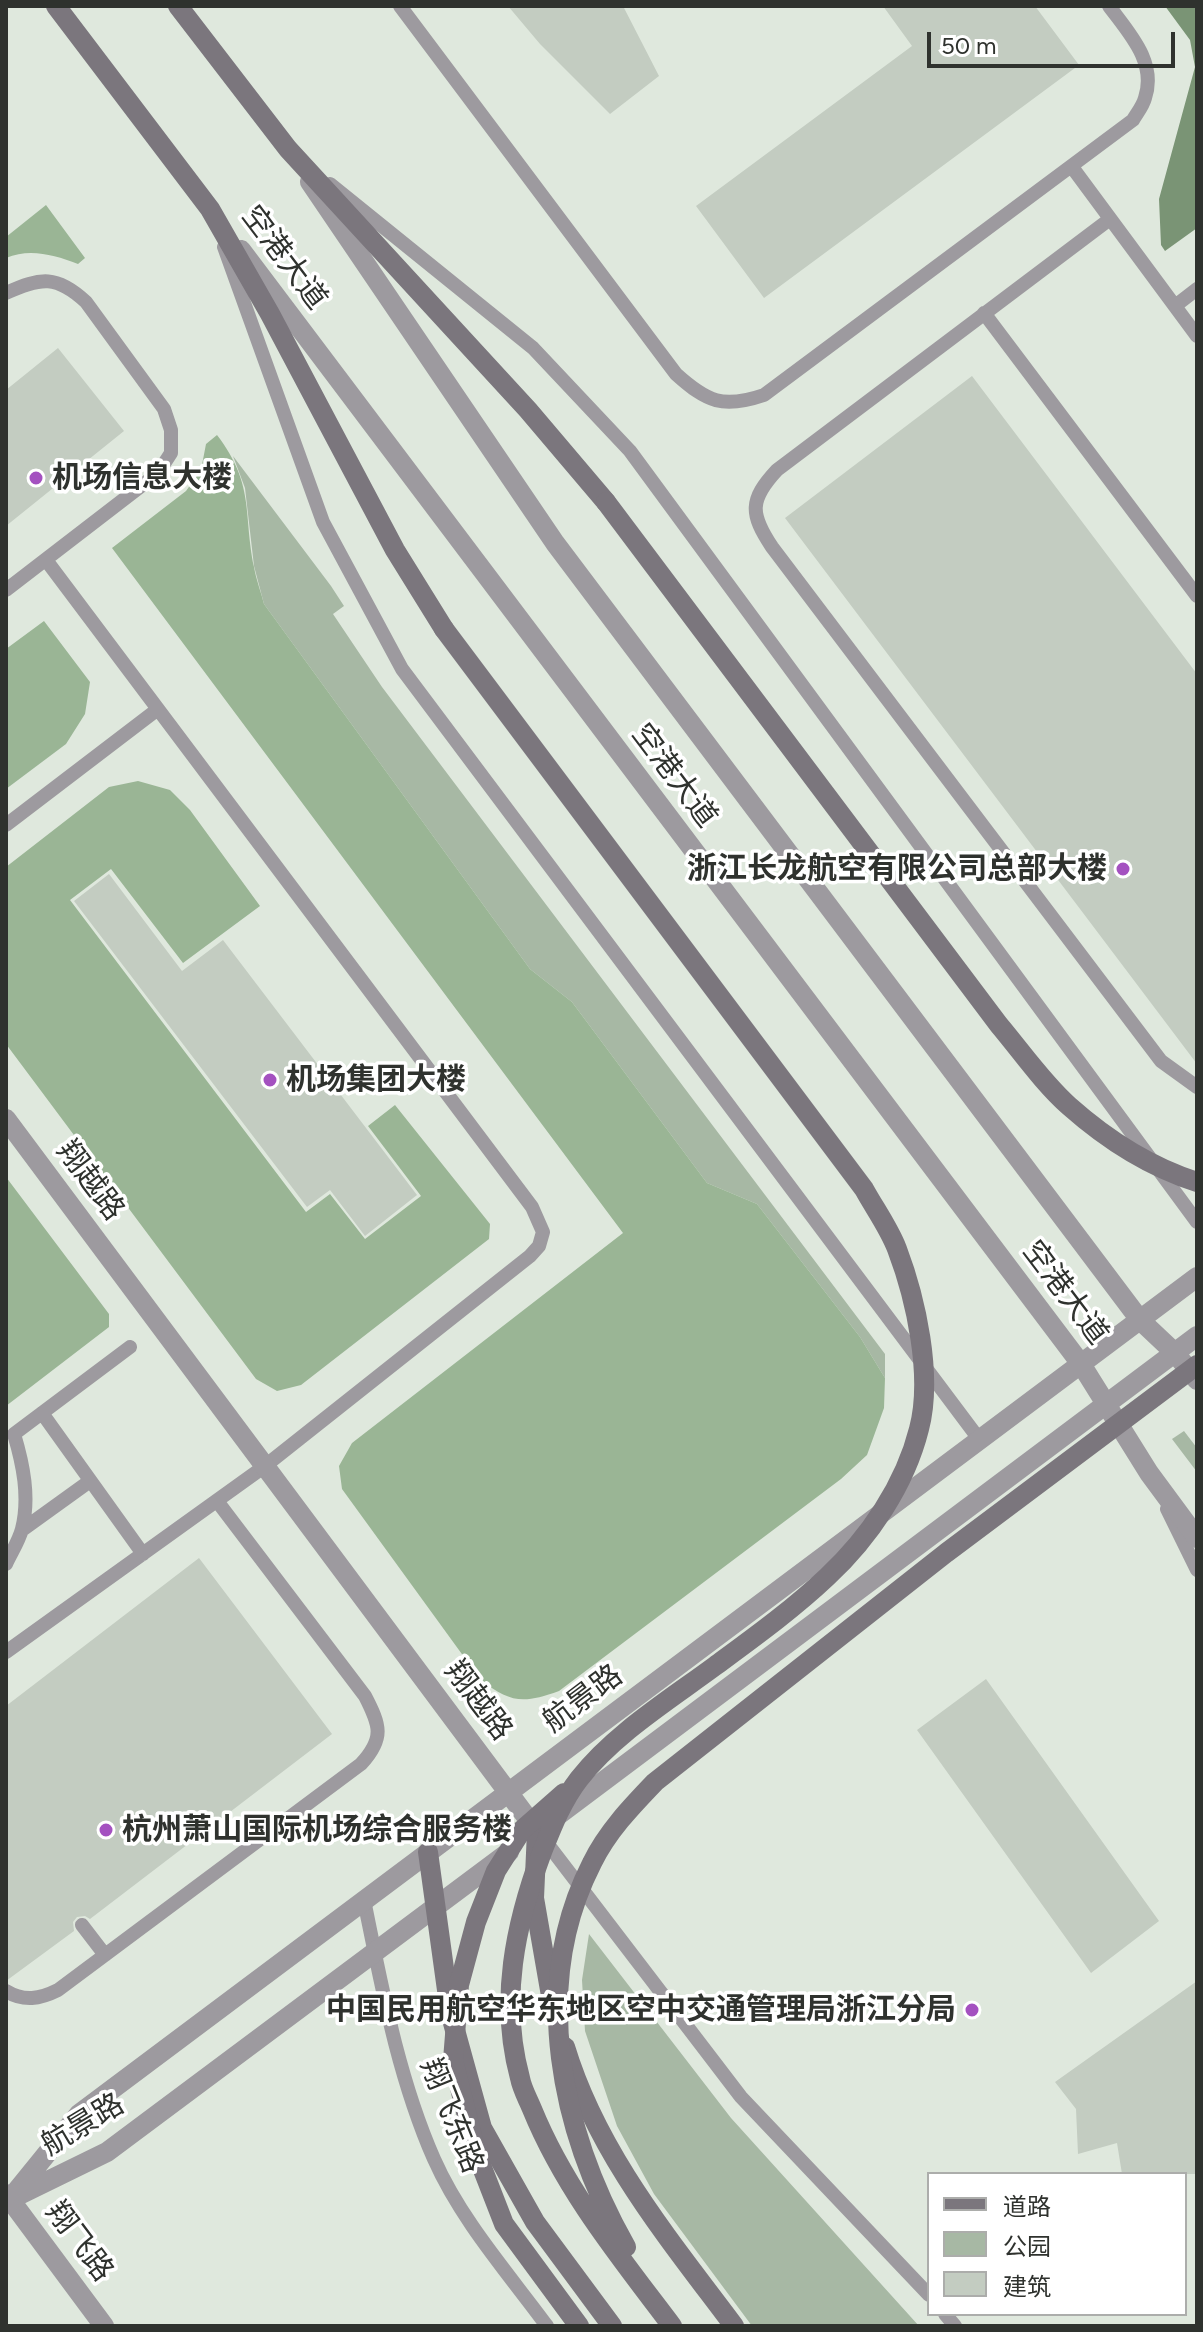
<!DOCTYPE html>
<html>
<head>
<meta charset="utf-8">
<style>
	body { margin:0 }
	#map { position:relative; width:1203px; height:2332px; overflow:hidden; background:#dfe8dd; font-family:Figtree,"Noto Sans SC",sans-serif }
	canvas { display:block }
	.frame { position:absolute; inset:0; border:8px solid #2f322e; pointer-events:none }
	.legend { position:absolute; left:927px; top:2172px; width:260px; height:144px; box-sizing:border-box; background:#fff; border:2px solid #acadab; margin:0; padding:10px 14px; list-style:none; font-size:24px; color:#2f322e }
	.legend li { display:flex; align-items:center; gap:16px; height:40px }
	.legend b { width:40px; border:2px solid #acadab }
	.scale { position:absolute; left:927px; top:32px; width:248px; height:36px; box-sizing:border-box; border:4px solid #2f322e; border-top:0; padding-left:10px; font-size:24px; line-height:28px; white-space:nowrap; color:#2f322e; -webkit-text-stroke:6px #fff; paint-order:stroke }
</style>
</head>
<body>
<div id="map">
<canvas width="1203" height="2332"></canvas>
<div class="frame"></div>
<ul class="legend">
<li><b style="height:10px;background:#7b767d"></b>道路</li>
<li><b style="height:22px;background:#a7b8a4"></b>公园</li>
<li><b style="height:22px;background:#c3ccc1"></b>建筑</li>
</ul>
<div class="scale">50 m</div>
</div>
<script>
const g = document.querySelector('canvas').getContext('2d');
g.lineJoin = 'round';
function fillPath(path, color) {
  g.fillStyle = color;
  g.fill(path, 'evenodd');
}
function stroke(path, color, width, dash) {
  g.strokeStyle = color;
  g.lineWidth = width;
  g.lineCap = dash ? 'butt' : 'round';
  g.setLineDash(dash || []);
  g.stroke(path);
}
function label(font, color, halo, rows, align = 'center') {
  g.font = font + ' Figtree,"Noto Sans SC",sans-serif';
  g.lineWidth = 7;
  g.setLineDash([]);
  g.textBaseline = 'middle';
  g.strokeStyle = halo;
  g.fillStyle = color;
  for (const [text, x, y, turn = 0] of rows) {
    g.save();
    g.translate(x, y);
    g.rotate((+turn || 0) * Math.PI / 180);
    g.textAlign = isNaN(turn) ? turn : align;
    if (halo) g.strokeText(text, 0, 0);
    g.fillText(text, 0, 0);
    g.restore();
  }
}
const green = new Path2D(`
	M 233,456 L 331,586 L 344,606 L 333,614 L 382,687 L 885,1354 L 885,1378 L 860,1337 L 757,1204 L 707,1183 L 572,1002 L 530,969 L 264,604 L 254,566 L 245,488 Z
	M 1184,1431 L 1197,1448 L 1197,1472 L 1172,1439 Z
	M 589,1934 L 731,2118 L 919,2326 L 752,2326 L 654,2194 L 617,2126 L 585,2031 L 582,1980 Z`);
const forest = new Path2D(`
	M 46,205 L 85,258 L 78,264 C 54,255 30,248 6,258 L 6,237 Z
	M 217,435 C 255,485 243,512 254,567 C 256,579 261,592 264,604 L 530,969 L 572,1002 L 707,1183 L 757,1204 L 860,1337 L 885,1378 L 884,1408 L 867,1455 L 841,1479 L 559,1691 C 523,1704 510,1703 480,1679 L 342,1489 L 339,1466 L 352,1443 L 623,1233 L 112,548 L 186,491 L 201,470 L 206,444 Z
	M 44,621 L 90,682 L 85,714 L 66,744 L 6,789 L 6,649 Z
	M 138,781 L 170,790 L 190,810 L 260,906 L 183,963 L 111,869 L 70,900 L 306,1212 L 330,1194 L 365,1239 L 421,1196 L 368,1126 L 395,1105 L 490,1224 L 489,1239 L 301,1385 L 277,1391 L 256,1379 L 6,1044 L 6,867 L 109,787 Z
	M 6,1177 L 109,1314 L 109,1327 L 6,1406 Z`);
const water = new Path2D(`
	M 1165,6 L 1197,6 L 1197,228 L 1165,251 L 1161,245 L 1159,199 L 1195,67 L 1190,40 Z`);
const building = new Path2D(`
	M 508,6 L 623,6 L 659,76 L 610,114 L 540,44 Z
	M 883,6 L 1035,6 L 1079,65 L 764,298 L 696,206 L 912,46 Z
	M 58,348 L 124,431 L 6,526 L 6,390 Z
	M 972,376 L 1197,674 L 1197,1064 L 785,518 Z
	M 109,874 L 182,971 L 223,940 L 417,1195 L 365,1236 L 330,1190 L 307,1207 L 74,901 Z
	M 199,1558 L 332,1734 L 90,1919 L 85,1916 L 77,1917 L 73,1922 L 74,1931 L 6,1981 L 6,1706 Z
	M 986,1679 L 1159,1921 L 1091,1973 L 917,1730 Z
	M 1197,1981 L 1197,2174 L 1122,2174 L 1117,2143 L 1078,2154 L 1076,2109 L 1055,2082 Z`);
const service = new Path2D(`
	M 400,6 L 676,374 C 707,402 723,409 764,395 L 1133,120 C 1137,113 1143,106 1145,98 C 1157,62 1129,33 1109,6
	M 1072,167 L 1197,336
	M 330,184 L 533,348 L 630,451 L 1197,1222
	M 1110,219 L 777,470 C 749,500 750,514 772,547 L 1161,1061 L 1197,1087
	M 224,247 L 323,522 L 402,669 L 979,1439
	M 6,293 C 41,277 57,275 86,302 L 164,409 L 171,430 L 171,453 L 158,473 L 6,590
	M 1175,306 L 1197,289
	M 984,313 L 1197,596
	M 6,825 L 158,709
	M 42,1413 L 143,1554
	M 1167,1509 L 1197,1570
	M 22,1530 L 90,1481
	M 6,1564 C 11,1553 19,1541 22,1529 C 30,1497 23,1464 14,1434 L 130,1347
	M 6,1652 L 265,1466 L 530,1256 L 539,1246 L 543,1232 L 532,1207 L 46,560
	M 543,1838 L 741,2097 L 929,2295
	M 364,1900 C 382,1988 398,2077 434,2159 C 461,2220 508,2273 547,2326
	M 82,1925 L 105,1955
	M 6,1991 C 24,2002 40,1999 58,1990 L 361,1764 C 385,1738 380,1725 365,1696 L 217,1501
	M 945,2314 L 955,2326`);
const minor = new Path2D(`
	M 310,182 L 555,543 L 1140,1320 L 1175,1353 L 1197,1380
	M 241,250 L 1081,1364 L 1149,1473 L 1197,1538
	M 6,1119 L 537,1831
	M 557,1816 L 1197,1336
	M 6,2194 L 104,2326
	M 15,2197 L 107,2152 L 509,1852
	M 10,2199 L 79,2114 L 1197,1277`);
const secondary = new Path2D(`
	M 56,6 L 210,209 L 270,314 L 395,550 L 444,629
	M 178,6 L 288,149 L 528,410 L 606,502
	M 537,1831 L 534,1898 L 554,2013
	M 428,1852 L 450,2012 L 482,2128 L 535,2222 L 612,2326
	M 565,2047 C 597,2153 669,2239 734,2326`);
const secondaryBridge = new Path2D(`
	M 606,502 L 999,1025 C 1021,1051 1043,1083 1069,1106 C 1105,1138 1150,1167 1197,1182
	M 444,629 L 864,1189 C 875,1209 889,1228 897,1249 C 916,1299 933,1376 919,1429 C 905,1485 869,1538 827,1577 C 792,1610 753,1638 715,1666 C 669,1700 614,1734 579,1779 C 562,1801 552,1827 542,1852 C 515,1925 499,2001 520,2078 C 522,2089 528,2099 532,2109 C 565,2190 620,2257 672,2326
	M 564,1793 L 522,1830 L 496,1871 L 476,1922 L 459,1985 L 453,2060 L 476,2152 L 504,2224 L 579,2326
	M 626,2247 C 561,2132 529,1986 592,1863 C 607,1832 631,1807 655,1782 L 946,1553 L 1197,1365`);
const markers = [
	[36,478,8,"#a451c0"],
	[1123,869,8,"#a451c0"],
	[270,1080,8,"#a451c0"],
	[106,1830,8,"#a451c0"],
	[972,2010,8,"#a451c0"]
];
const streetNames = [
	["空港大道",284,258,53],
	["空港大道",674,776,53],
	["翔越路",90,1181,53],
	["空港大道",1065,1293,53],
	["航景路",583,1699,-37],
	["翔越路",478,1701,53],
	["翔飞东路",451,2116,68],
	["航景路",83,2125,-31],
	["翔飞路",79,2242,53]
];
const poiNames = [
	["机场信息大楼",52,478],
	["浙江长龙航空有限公司总部大楼",1107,869,"right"],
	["机场集团大楼",286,1080],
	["杭州萧山国际机场综合服务楼",122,1830],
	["中国民用航空华东地区空中交通管理局浙江分局",956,2010,"right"]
];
fillPath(green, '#a7b8a4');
fillPath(forest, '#9ab595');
fillPath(water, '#7a9475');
fillPath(building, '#c3ccc1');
stroke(service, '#9d9a9f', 14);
stroke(minor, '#9d9a9f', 20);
stroke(secondary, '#7b767d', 20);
stroke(secondaryBridge, '#7b767d', 20);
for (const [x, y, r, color] of markers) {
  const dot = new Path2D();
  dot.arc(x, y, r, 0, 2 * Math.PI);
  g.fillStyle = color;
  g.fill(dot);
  stroke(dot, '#fff', 3);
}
label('30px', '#2f322e', '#fff', streetNames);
label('bold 30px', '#2f322e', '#fff', poiNames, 'left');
</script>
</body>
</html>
